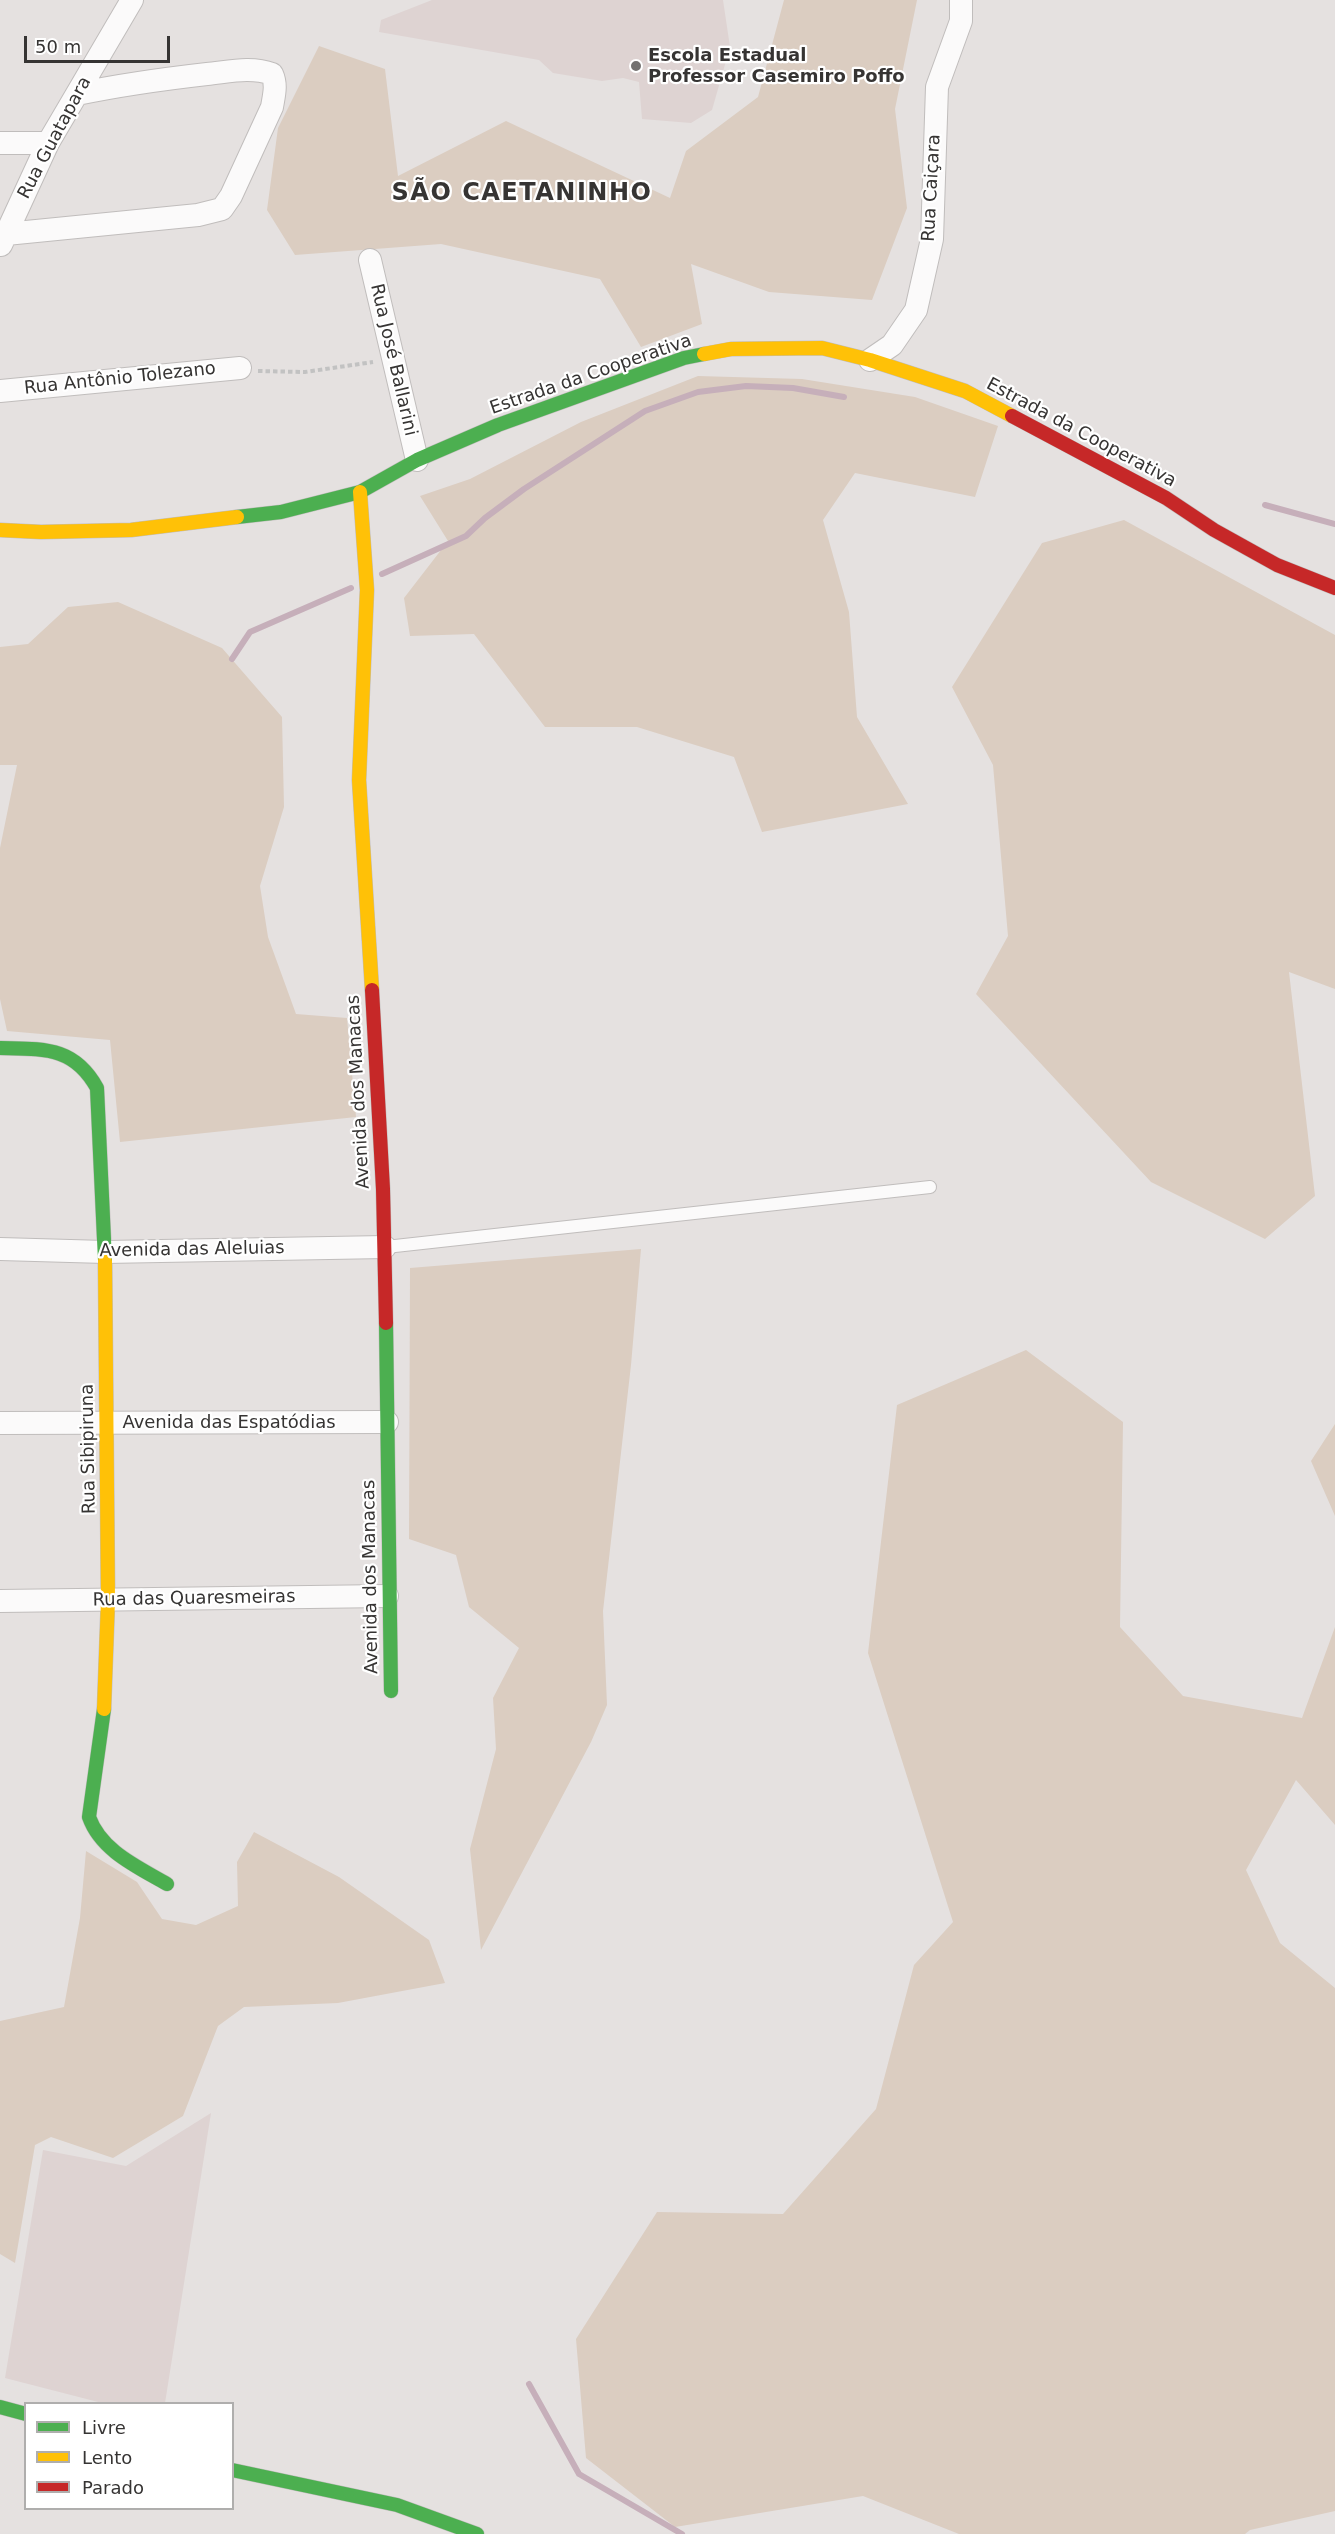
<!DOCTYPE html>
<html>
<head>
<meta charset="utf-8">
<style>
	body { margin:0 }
	#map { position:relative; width:1335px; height:2534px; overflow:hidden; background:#e5e1e0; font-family:"DejaVu Sans",sans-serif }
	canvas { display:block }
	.legend { position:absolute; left:24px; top:2402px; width:210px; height:108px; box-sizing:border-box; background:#fff; border:2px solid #afaead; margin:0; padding:8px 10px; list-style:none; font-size:18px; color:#363433 }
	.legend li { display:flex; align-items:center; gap:12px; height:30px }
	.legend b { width:30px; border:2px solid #afaead }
	.scale { position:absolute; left:24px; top:36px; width:146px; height:27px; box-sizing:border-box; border:3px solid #363433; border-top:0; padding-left:8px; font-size:18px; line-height:21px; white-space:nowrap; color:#363433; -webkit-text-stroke:4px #fff; paint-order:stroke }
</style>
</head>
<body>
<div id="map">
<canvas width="1335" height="2534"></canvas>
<ul class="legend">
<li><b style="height:8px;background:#4caf50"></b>Livre</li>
<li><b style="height:8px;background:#ffc107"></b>Lento</li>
<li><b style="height:8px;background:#c62828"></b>Parado</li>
</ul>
<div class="scale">50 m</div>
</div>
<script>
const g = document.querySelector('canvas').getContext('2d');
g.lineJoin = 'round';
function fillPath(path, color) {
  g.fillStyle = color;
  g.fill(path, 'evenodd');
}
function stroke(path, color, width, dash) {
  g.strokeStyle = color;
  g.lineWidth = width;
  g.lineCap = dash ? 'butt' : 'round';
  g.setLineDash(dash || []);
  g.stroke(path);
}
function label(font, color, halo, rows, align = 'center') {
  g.font = font + ' "DejaVu Sans",sans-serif';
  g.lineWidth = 4.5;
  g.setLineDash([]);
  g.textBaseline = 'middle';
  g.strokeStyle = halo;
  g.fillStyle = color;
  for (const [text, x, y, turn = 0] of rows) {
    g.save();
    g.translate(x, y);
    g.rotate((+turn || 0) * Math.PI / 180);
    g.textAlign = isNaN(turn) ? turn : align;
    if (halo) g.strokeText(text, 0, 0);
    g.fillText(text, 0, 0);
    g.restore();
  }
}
const built = new Path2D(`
	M 432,0 L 723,0 L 730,47 L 712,110 L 691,123 L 642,119 L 639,82 L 623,78 L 602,81 L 553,73 L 539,60 L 379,32 L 381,20 Z
	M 211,2113 L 165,2403 L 102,2403 L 5,2378 L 43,2150 L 126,2166 Z`);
const green = new Path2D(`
	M 784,0 L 917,0 L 895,109 L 907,208 L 872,300 L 769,292 L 691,264 L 702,324 L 641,347 L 600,279 L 441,244 L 295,255 L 267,210 L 278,128 L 319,46 L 385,69 L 398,176 L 506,121 L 670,198 L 686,151 L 758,97 Z
	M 698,376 L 802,379 L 915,397 L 998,426 L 975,497 L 855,473 L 823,520 L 849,612 L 857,717 L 908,804 L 762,832 L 734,757 L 637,727 L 545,727 L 474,634 L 410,636 L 404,598 L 448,541 L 420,496 L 470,479 L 581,422 Z
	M 1124,520 L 1335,635 L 1335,989 L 1289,972 L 1315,1196 L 1265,1239 L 1151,1182 L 976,994 L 1008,936 L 993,765 L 952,687 L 1042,543 Z
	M 118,602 L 222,648 L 282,717 L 284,807 L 260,886 L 268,937 L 296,1014 L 347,1018 L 356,1117 L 120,1142 L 110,1040 L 7,1031 L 0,999 L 0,848 L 17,765 L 0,765 L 0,647 L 28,644 L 68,607 Z
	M 641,1249 L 631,1365 L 603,1611 L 607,1705 L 591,1742 L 481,1950 L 470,1849 L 496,1749 L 493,1698 L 519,1648 L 469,1607 L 456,1555 L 409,1539 L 410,1268 Z
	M 1026,1350 L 1123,1422 L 1120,1627 L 1183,1696 L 1302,1718 L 1335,1627 L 1335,1825 L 1296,1780 L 1246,1870 L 1280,1943 L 1335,1988 L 1335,2511 L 1250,2530 L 1245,2534 L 959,2534 L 863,2496 L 675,2527 L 586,2458 L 576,2339 L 657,2212 L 783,2214 L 876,2109 L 914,1965 L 953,1922 L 868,1653 L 897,1405 Z
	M 1335,1424 L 1335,1516 L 1311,1461 Z
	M 254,1832 L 339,1877 L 429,1940 L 445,1983 L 338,2003 L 244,2007 L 218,2026 L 183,2116 L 113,2158 L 51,2137 L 35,2145 L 15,2263 L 0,2254 L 0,2021 L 64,2007 L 80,1918 L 86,1851 L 137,1882 L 162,1919 L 196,1925 L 238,1906 L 237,1862 Z`);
const stream = new Path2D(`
	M 1265,505 L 1335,524
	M 382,574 L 466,536 L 485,518 L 524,489 L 645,411 L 698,392 L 746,386 L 793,388 L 844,397
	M 232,659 L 250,632 L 351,588
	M 529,2384 L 579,2474 L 682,2534`);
const path = new Path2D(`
	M 258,371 L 305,372 L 373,362`);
const lane = new Path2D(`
	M 386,1247 L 930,1187`);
const street = new Path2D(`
	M 0,143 L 48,143
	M 6,234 L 198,215 L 222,209 L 231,196 L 272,107 C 274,95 277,85 272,74 C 251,66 228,72 207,74 C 163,79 120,85 77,94
	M 1,245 L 48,143 L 132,0
	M 370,260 L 417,460
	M 870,360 L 892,345 L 916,310 L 932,239 L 937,87 L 961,21 L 961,0
	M 0,391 L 240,368
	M 0,1249 L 105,1252 L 385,1247
	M 0,1423 L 387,1422
	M 0,1601 L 387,1596`);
const fast = new Path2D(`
	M 237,517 L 281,512 L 360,492 L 417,460 L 498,425 L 684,358 L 704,354
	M 0,1048 C 43,1049 74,1046 97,1088 L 105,1261
	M 386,1323 L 391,1691
	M 104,1709 L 89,1817 C 101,1851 138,1867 167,1884
	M 0,2407 L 26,2414
	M 232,2470 L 397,2505 L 477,2534`);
const slow = new Path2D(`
	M 704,354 L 731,349 L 822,348 L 870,360 L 965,391 L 1012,416
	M 360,492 L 367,590 L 359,780 L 372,990
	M 0,530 L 41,532 L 131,530 L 237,517
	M 104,1709 L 108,1600 L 105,1261`);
const jam = new Path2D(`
	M 1012,416 L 1166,498 L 1214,530 L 1277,565 L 1335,588
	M 372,990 L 383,1189 L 386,1323`);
const markers = [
	[636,66,6,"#737170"]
];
const poiNames = [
	["Escola Estadual",648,56],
	["Professor Casemiro Poffo",648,77]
];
const streetNames = [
	["Rua Guatapara",55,138,-62],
	["Rua Caiçara",932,188,-87],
	["Rua José Ballarini",393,360,77],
	["Estrada da Cooperativa",591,375,-19],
	["Rua Antônio Tolezano",120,379,-6],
	["Estrada da Cooperativa",1081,433,28],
	["Avenida dos Manacas",359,1092,-93],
	["Avenida das Aleluias",192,1250,-1],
	["Avenida das Espatódias",229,1423],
	["Rua Sibipiruna",89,1449,-91],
	["Avenida dos Manacas",371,1577,-91],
	["Rua das Quaresmeiras",194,1599,-1]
];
const districtNames = [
	["SÃO CAETANINHO",522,194]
];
fillPath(built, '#ded3d2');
fillPath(green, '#dbcdc1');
stroke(stream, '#c6afba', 6);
stroke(lane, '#c0bdbc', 14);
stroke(street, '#c0bdbc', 24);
stroke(fast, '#c0bdbc', 15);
stroke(slow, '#c0bdbc', 15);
stroke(jam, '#c0bdbc', 15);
stroke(path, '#c2c2c2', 4, [4.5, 3]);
stroke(lane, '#fbfafa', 12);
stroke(street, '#fbfafa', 22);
stroke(fast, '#4caf50', 14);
stroke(slow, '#ffc107', 14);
stroke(jam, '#c62828', 14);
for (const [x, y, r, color] of markers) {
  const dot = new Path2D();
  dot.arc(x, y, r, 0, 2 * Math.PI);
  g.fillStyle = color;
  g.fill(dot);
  stroke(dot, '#fff', 2);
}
label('bold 18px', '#363433', '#fff', poiNames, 'left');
label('18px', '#363433', '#fff', streetNames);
g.letterSpacing = '1.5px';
label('bold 24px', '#363433', '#fff', districtNames);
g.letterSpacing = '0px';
</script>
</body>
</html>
